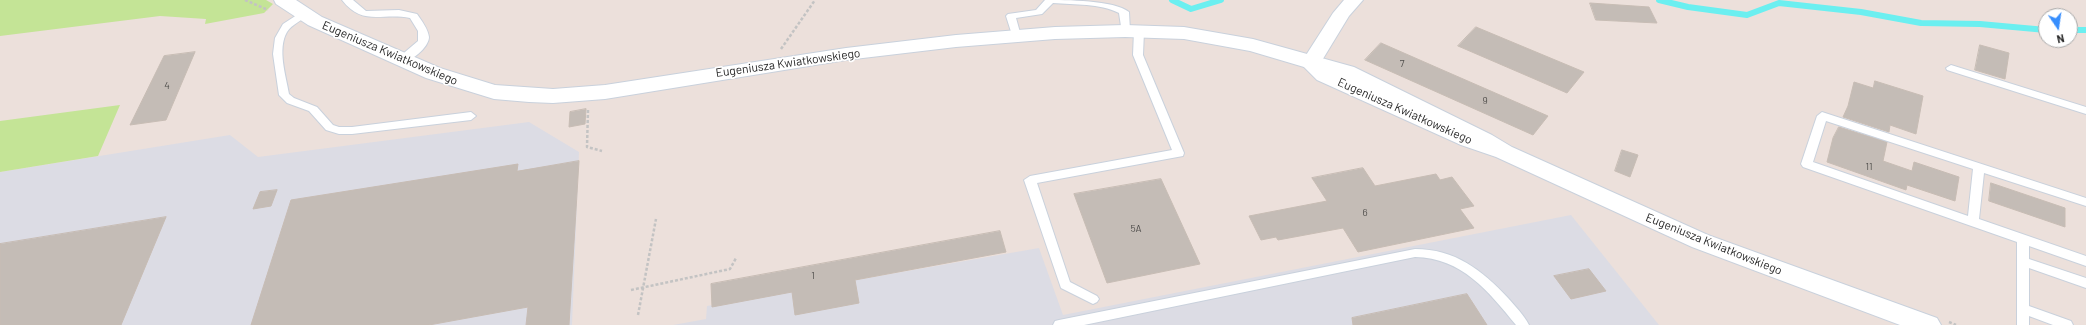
<!DOCTYPE html>
<html>
<head>
<meta charset="utf-8">
<style>
	body { margin:0 }
	#map { position:relative; width:2086px; height:325px; overflow:hidden; background:#ece0db; font-family:Barlow,sans-serif }
	canvas { display:block }
	.north { position:absolute; left:2038px; top:8px; width:40px; height:40px; box-sizing:border-box; background:#fff; border:1px solid #a9a9a9; border-radius:50%; rotate:167deg; font-size:11px; font-weight:700; line-height:16px; text-align:center; color:#292929 }
	.north::after { content:''; display:block; margin:auto; width:14px; height:18px; background:#378efd; clip-path:polygon(50% 0,100% 100%,50% 72%,0 100%) }
</style>
</head>
<body>
<div id="map">
<canvas width="2086" height="325"></canvas>
<div class="north">N</div>
</div>
<script>
const g = document.querySelector('canvas').getContext('2d');
g.lineJoin = 'round';
function fillPath(path, color) {
  g.fillStyle = color;
  g.fill(path, 'evenodd');
}
function stroke(path, color, width, dash) {
  g.strokeStyle = color;
  g.lineWidth = width;
  g.lineCap = dash ? 'butt' : 'round';
  g.setLineDash(dash || []);
  g.stroke(path);
}
function label(font, color, halo, rows, align = 'center') {
  g.font = font + ' Barlow,sans-serif';
  g.lineWidth = 3.5;
  g.setLineDash([]);
  g.textBaseline = 'middle';
  g.strokeStyle = halo;
  g.fillStyle = color;
  for (const [text, x, y, turn = 0] of rows) {
    g.save();
    g.translate(x, y);
    g.rotate((+turn || 0) * Math.PI / 180);
    g.textAlign = isNaN(turn) ? turn : align;
    if (halo) g.strokeText(text, 0, 0);
    g.fillText(text, 0, 0);
    g.restore();
  }
}
const industrial = new Path2D(`
	M 529,122 L 579,152 L 572,325 L 0,325 L 0,172 L 230,135 L 258,157 Z
	M 1571,215 L 1659,325 L 673,325 L 706,319 L 707,306 L 1039,248 L 1063,315 Z`);
const green = new Path2D(`
	M 0,0 L 266,0 L 273,4 L 264,13 L 205,24 L 206,19 L 160,16 L 0,36 Z
	M 120,105 L 98,156 L 0,172 L 0,121 Z`);
const stream = new Path2D(`
	M 1172,0 L 1191,9 L 1221,0
	M 1659,0 L 1688,7 L 1747,15 L 1779,3 L 1861,12 L 1921,23 L 1980,24 L 2046,30
	M 2070,30 L 2086,30`);
const building = new Path2D(`
	M 1590,3 L 1649,7 L 1657,23 L 1596,20 Z
	M 1476,27 L 1584,72 L 1567,93 L 1458,46 Z
	M 1381,43 L 1438,68 L 1548,116 L 1533,135 L 1365,60 Z
	M 1980,45 L 2009,53 L 2005,79 L 1975,70 Z
	M 195,52 L 166,120 L 130,125 L 164,56 Z
	M 1875,81 L 1923,96 L 1916,134 L 1890,125 L 1889,132 L 1843,117 L 1848,106 L 1854,82 L 1873,88 Z
	M 586,109 L 585,124 L 569,127 L 570,112 Z
	M 1839,127 L 1887,142 L 1883,161 L 1912,171 L 1914,162 L 1959,177 L 1955,201 L 1907,185 L 1906,190 L 1827,162 L 1833,138 Z
	M 1622,150 L 1638,155 L 1630,177 L 1615,171 Z
	M 579,161 L 569,325 L 526,325 L 528,307 L 429,325 L 251,325 L 291,200 L 518,164 L 517,171 Z
	M 1363,168 L 1375,186 L 1436,174 L 1440,180 L 1452,177 L 1474,206 L 1460,209 L 1474,228 L 1358,252 L 1343,228 L 1278,240 L 1276,237 L 1261,240 L 1249,216 L 1327,201 L 1312,178 Z
	M 1161,179 L 1200,264 L 1107,283 L 1074,194 Z
	M 1991,183 L 2065,208 L 2065,227 L 1989,201 Z
	M 277,190 L 271,206 L 253,209 L 260,192 Z
	M 166,217 L 121,325 L 0,325 L 0,244 Z
	M 1000,231 L 1006,252 L 855,280 L 859,303 L 795,315 L 792,292 L 712,307 L 711,284 Z
	M 1589,269 L 1606,291 L 1571,299 L 1554,276 Z
	M 1467,294 L 1487,325 L 1353,325 L 1352,318 Z`);
const path = new Path2D(`
	M 245,0 L 268,10
	M 781,49 L 815,0
	M 588,110 L 587,147 L 602,151
	M 631,290 L 730,269 L 736,258
	M 638,315 L 656,219
	M 1949,322 L 1956,325`);
const service = new Path2D(`
	M 342,0 L 353,0 L 366,11 L 399,10 L 417,14 C 422,21 428,29 429,37 C 429,48 408,65 398,62 L 397,60 L 398,58 L 418,41 L 418,31 L 410,18 C 382,12 363,27 342,0 Z
	M 1045,0 C 1066,0 1114,0 1129,12 L 1130,31 L 1128,33 L 1122,33 L 1119,13 C 1099,3 1075,5 1053,3 L 1042,14 L 1016,18 L 1021,36 L 1019,38 L 1013,38 L 1006,16 L 1008,14 L 1036,10 Z
	M 303,11 L 308,14 C 302,21 292,24 287,32 C 277,49 286,76 289,94 L 294,98 L 317,107 L 333,125 L 339,127 L 352,127 L 471,112 L 476,116 L 471,120 L 352,134 L 339,134 L 326,130 L 309,111 L 287,103 L 279,95 L 273,54 L 275,38 L 283,24 Z
	M 1139,28 L 1144,31 L 1143,55 L 1184,153 L 1183,156 L 1037,183 L 1070,282 L 1097,296 L 1099,299 L 1097,302 L 1093,304 L 1061,288 L 1024,180 L 1030,176 L 1172,150 L 1133,55 L 1134,31 Z
	M 1951,65 L 2086,107 L 2086,114 L 1947,70 L 1946,68 Z
	M 1822,112 L 2086,198 L 2086,206 L 1984,173 L 1979,219 L 2086,256 L 2086,266 L 2029,246 L 2029,259 L 2086,278 L 2086,288 L 2029,268 L 2029,306 L 2071,321 L 2073,325 L 2053,325 L 2029,316 L 2029,325 L 2017,325 L 2017,242 L 1803,167 L 1801,164 L 1817,116 ZM 1826,121 L 1973,169 L 1968,216 L 1813,162 Z
	M 1415,249 C 1455,249 1482,270 1508,298 C 1515,306 1524,315 1529,325 L 1516,325 C 1488,291 1462,258 1415,257 L 1084,325 L 1053,325 L 1055,321 L 1059,320 Z`);
const minor = new Path2D(`
	M 1344,0 L 1363,0 L 1349,16 L 1318,67 L 1311,69 L 1304,67 L 1301,63 L 1333,13 Z`);
const tertiary = new Path2D(`
	M 274,0 L 296,0 L 322,17 L 440,68 L 495,85 L 553,89 L 605,85 L 846,48 L 956,35 L 1055,27 L 1125,25 L 1184,27 L 1253,39 L 1354,67 L 1492,135 L 1512,147 L 1708,235 L 1937,318 L 1941,325 L 1900,325 L 1692,247 L 1496,157 L 1461,145 L 1317,80 L 1304,67 L 1250,51 L 1184,39 L 1125,37 L 1055,39 L 956,47 L 846,60 L 605,99 L 553,103 L 529,102 L 494,99 L 426,78 L 308,25 L 276,4 Z`);
const numberNames = [
	["7",1402,64],
	["4",167,86],
	["9",1485,101],
	["11",1869,167],
	["6",1365,213],
	["5A",1136,229],
	["1",813,276]
];
const streetNames = [
	["Eugeniusza Kwiatkowskiego",390,53,23],
	["Eugeniusza Kwiatkowskiego",788,63,-8],
	["Eugeniusza Kwiatkowskiego",1405,111,24],
	["Eugeniusza Kwiatkowskiego",1714,244,22]
];
fillPath(industrial, '#dcdce4');
fillPath(green, '#c4e496');
stroke(stream, '#6beff0', 6);
fillPath(building, '#c4bcb6');
stroke(building, '#c7bcb4', 1);
stroke(service, '#c9d1dc', 2);
stroke(minor, '#c9d1dc', 2);
stroke(tertiary, '#c9d1dc', 2);
stroke(path, '#c3c3c3', 2.5, [3, 2]);
fillPath(service, '#fff');
fillPath(minor, '#fff');
fillPath(tertiary, '#fff');
label('10px', '#504e4c', null, numberNames);
label('12px', '#292929', '#fff', streetNames);
</script>
</body>
</html>
